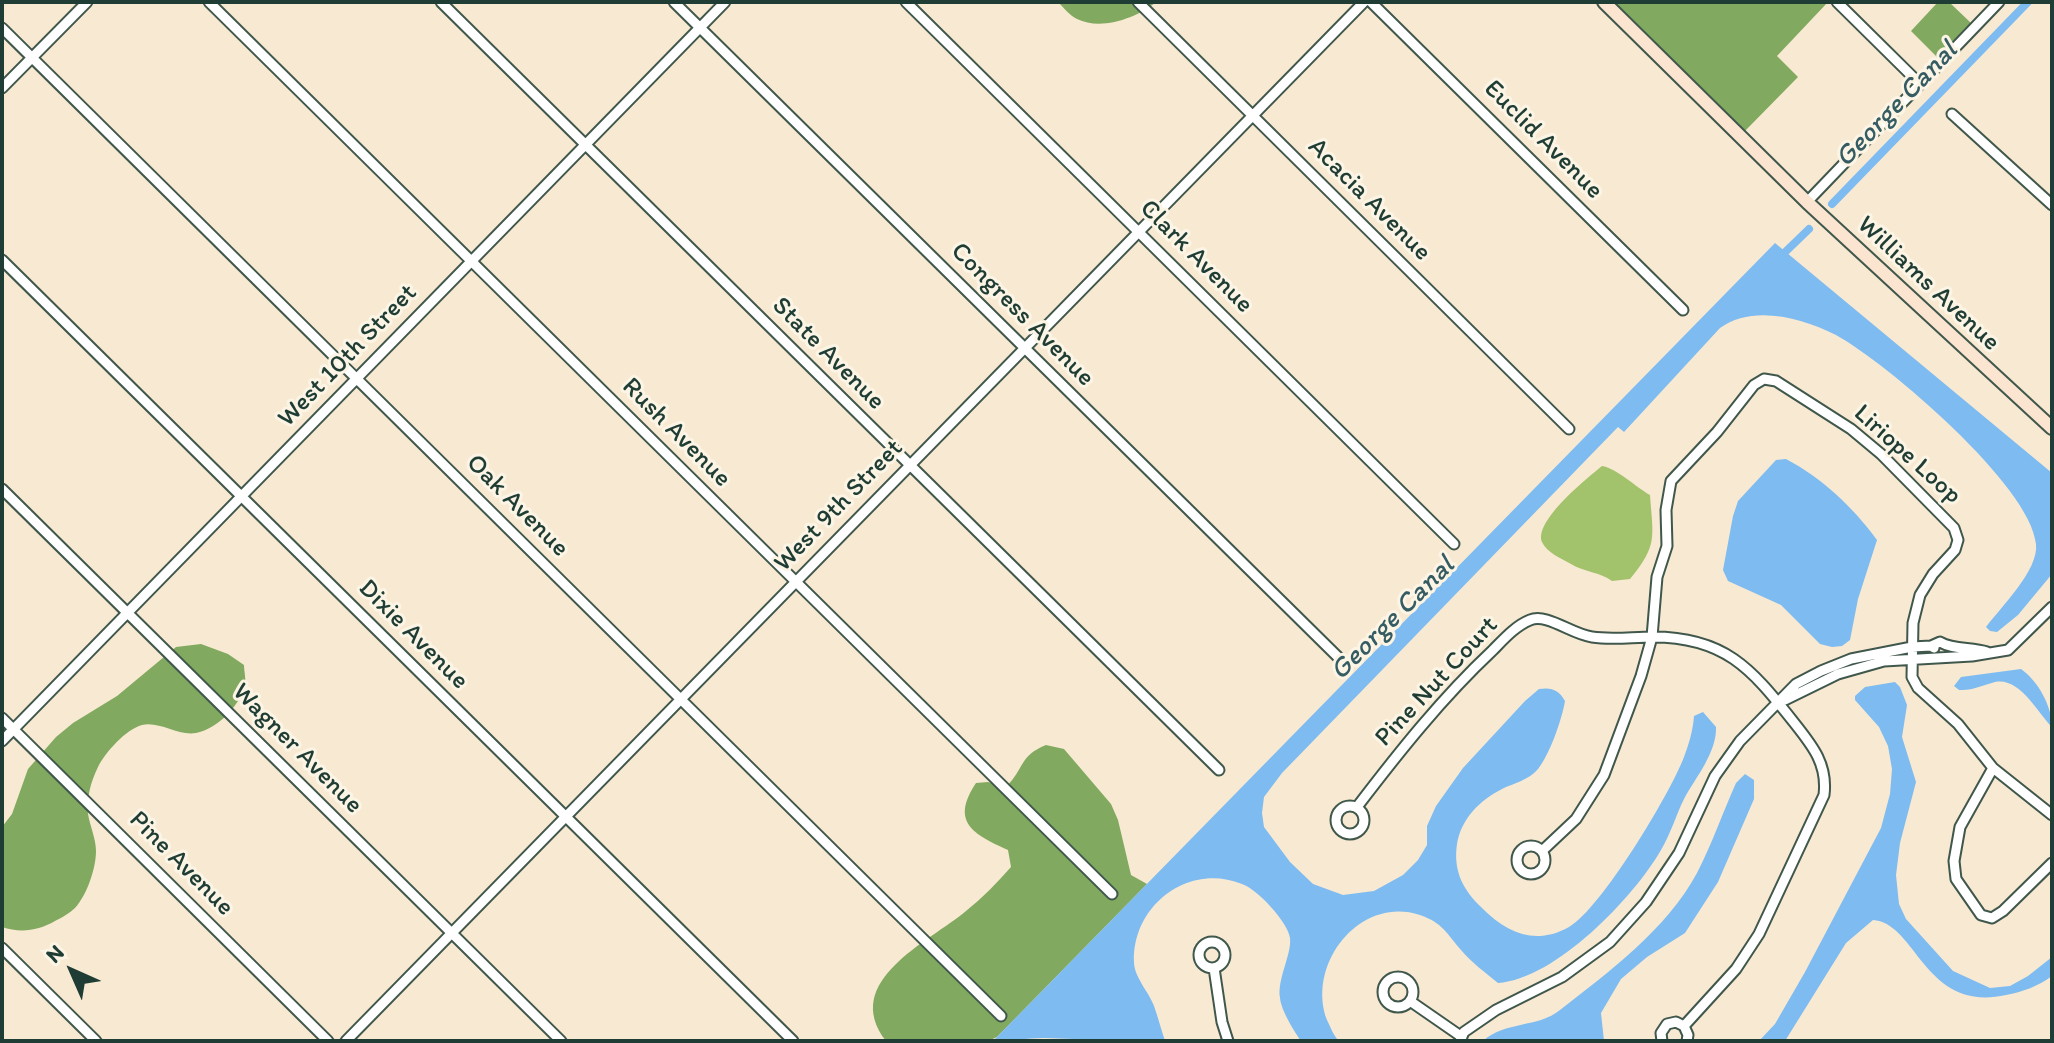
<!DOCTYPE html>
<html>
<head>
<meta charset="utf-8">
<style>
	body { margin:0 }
	#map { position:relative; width:2054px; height:1043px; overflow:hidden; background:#f8e9d2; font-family:Itim,sans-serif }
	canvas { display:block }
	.frame { position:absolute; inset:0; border:4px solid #1f3d34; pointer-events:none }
	.north { position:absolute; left:32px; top:931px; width:80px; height:80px; -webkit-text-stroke:6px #fcf5e5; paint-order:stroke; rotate:315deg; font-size:22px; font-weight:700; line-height:32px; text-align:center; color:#1f3d34 }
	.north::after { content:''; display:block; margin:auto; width:28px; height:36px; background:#1f3d34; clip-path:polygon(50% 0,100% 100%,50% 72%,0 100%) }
</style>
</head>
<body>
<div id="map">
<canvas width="2054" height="1043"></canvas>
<div class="frame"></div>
<div class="north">N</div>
</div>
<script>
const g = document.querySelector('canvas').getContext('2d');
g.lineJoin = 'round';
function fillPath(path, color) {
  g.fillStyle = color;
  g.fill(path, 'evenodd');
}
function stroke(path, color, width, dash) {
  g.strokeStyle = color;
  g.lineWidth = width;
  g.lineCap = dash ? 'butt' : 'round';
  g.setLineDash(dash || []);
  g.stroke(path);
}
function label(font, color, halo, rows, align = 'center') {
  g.font = font + ' Itim,sans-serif';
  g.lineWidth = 6;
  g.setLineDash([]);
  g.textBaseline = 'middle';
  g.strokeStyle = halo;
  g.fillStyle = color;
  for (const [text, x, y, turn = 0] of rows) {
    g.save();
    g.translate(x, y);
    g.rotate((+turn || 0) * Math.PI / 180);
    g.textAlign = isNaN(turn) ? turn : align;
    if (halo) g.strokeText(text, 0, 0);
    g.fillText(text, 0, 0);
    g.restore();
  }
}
const green = new Path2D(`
	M 1602,466 C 1616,468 1636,487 1650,495 C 1653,538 1658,545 1630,579 L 1612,581 C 1600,572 1584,572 1571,564 C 1562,559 1546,552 1542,542 C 1534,521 1586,479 1602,466 Z`);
const forest = new Path2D(`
	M 1058,2 L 1156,2 C 1137,18 1101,31 1077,19 C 1070,16 1063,7 1058,2 Z
	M 1611,2 L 1828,2 L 1777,56 L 1798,77 L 1743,133 Z
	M 1938,2 L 1949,2 L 1971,23 L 1937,57 L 1911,31 Z
	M 201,644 L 228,654 L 244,665 C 244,672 247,682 244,689 C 237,708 217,729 196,733 C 177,736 160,721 142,725 C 126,729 105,753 98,767 C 91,781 86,799 88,814 C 90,826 96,839 96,851 C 96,868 87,895 75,908 C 70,913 61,918 55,921 C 38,931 20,933 2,927 L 2,827 L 12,814 L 28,769 L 56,737 L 73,723 L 117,696 L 176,647 Z
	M 1046,745 L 1064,749 L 1111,804 L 1118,820 L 1131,875 L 1147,884 L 997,1037 L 988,1041 L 886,1041 C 840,981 929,942 966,911 C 982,898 997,883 1011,867 L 1008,850 C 973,834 950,822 976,783 L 988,782 L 1006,787 C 1025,768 1019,756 1046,745 Z`);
const water = new Path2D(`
	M 1775,243 L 2052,473 L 2052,574 L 2018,615 L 1997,632 L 1990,631 L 1986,627 C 2001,607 2039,570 2036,544 C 2031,486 1887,363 1836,335 C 1803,318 1752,304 1720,328 L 1624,432 L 1618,427 L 1282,773 L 1264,797 L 1262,813 L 1264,827 L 1290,862 L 1313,884 L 1343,895 L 1374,891 L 1403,875 L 1418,860 L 1427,845 L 1427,826 L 1436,806 L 1463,768 L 1525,701 L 1539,689 C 1552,687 1559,690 1565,701 C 1562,719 1550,754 1538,769 C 1529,780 1514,783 1502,789 C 1480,800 1461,819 1457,844 C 1453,871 1463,890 1482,908 C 1507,933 1535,946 1569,927 C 1601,909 1670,794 1684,757 C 1689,744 1693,730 1694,716 L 1703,712 L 1716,727 C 1717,752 1696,777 1684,799 C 1676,815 1671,833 1661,850 C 1634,897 1556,979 1498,983 C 1486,973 1472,963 1461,950 C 1447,934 1443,923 1420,915 C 1360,895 1306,964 1327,1020 C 1331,1028 1333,1035 1339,1041 L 1301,1041 C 1294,1031 1281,1010 1280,998 C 1277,979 1292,954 1290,938 C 1288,922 1257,889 1242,884 C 1189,862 1132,905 1134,962 C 1134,977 1149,992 1154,1006 C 1158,1017 1161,1029 1165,1041 C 1124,1041 1084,1039 1044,1038 C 1027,1038 1010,1041 993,1041 Z
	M 1786,459 C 1822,478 1853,507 1877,540 L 1858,599 L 1850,640 L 1842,646 L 1832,647 L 1820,644 L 1781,605 L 1728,581 L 1723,570 L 1733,516 L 1738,501 L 1776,460 Z
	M 2021,669 C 2038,681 2052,706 2052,727 C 2037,712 2020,677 1995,682 C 1983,685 1972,691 1959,690 L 1954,686 L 1961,677 Z
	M 1895,682 L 1900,687 L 1907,705 L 1902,737 L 1916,782 L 1900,843 L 1896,875 L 1899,904 L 1906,919 L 1953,971 L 1990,988 L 2010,986 L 2028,976 L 2052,957 L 2052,976 C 2039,986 2022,992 2006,995 C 1924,1013 1917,923 1873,920 L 1846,943 L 1785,1041 L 1759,1041 L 1775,1024 L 1805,972 L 1881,828 L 1890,794 L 1892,769 L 1888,746 L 1879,727 L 1855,700 L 1855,696 L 1865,687 Z
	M 1745,774 L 1754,780 L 1754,799 L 1718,882 L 1685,933 L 1647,957 L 1621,979 L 1601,1013 L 1604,1041 L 1483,1041 C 1505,1021 1538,1028 1560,1010 C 1610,971 1666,930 1697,873 C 1712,844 1723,812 1736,783 Z`);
const canal = new Path2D(`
	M 1832,204 L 2028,2
	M 1778,259 L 1809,229`);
const street = new Path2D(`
	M 209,2 L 1112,894
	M 441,2 L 1219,770
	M 674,2 L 1340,659
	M 906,2 L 1454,544
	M 1138,2 L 1569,429
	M 1371,2 L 1683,310
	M 1837,2 L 1920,84
	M 2,28 L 1001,1016
	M 2,88 L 87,2
	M 1952,114 L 2052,205
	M 1807,202 L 1999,2
	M 2,260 L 793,1041
	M 2,489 L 561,1041
	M 1931,646 L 1940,642 C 1953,650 1972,647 1987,652
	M 1785,700 L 1838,674 L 1884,661 L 1972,656 L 2008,650 L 2052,607
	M 2,718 L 328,1041
	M 2,741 L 725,2
	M1336 820a14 14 0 1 1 28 0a14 14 0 1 1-28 0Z
	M 1357,807 C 1399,752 1442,698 1492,651 C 1503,640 1515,626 1530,620 C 1547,613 1571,634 1592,637 C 1612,640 1632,637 1653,637 C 1724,637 1751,668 1792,720 C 1811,744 1828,763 1824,795 L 1759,934 L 1736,969 L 1684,1026
	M 2052,815 L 1993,768 L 1960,827 L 1954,861 L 1956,879 L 1981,915 L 1992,918 L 2003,911 L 2052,863
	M1517 860a14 14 0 1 1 28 0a14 14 0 1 1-28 0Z
	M 1542,851 L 1576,819 L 1604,775 L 1641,676 L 1652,637 L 1657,577 L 1667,546 L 1666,510 L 1671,481 L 1717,432 L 1754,385 L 1764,379 L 1776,381 L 1851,429 L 1881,454 L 1954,528 L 1958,540 L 1955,550 L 1933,574 L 1920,595 L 1913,623 L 1912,677 L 1918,688 L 1958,724 L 1993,768
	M1199 955a13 13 0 1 1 26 0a13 13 0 1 1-26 0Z
	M 2,948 L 96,1041
	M 1214,968 L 1222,1022 L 1228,1041
	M1383 992a15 15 0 1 1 30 0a15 15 0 1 1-30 0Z
	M 1410,1001 L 1462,1037
	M 1684,1026 L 1688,1035 L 1687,1041
	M 346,1041 L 1364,2
	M 1460,1041 L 1464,1032 L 1496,1010 L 1562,977 L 1610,942 L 1646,902 L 1679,853 L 1715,776 L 1740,741 L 1796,684 L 1821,671 L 1851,659 L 1912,647 L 1931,646 L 1934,648
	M 1662,1041 L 1661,1033 L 1667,1024 L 1676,1022 L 1684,1026`);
const secondary = new Path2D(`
	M 1604,2 L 1807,202 L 2052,428`);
const streetNames = [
	["Euclid Avenue",1543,140,45],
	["Acacia Avenue",1369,200,45],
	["Clark Avenue",1196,257,45],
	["Williams Avenue",1928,284,43],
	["Congress Avenue",1022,315,45],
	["State Avenue",828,354,45],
	["West 10th Street",348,356,-46],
	["Rush Avenue",676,433,45],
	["Liriope Loop",1907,455,42],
	["Oak Avenue",517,506,45],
	["West 9th Street",839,506,-46],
	["Dixie Avenue",413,635,45],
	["Pine Nut Court",1437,682,-47],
	["Wagner Avenue",297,749,45],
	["Pine Avenue",181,864,45]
];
const waterNames = [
	["George Canal",1897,105,-46],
	["George Canal",1393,619,-45]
];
fillPath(green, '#a2c36b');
fillPath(forest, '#81a95f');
fillPath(water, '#7dbbf1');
stroke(canal, '#7dbbf1', 8);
stroke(street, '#40574c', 13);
stroke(secondary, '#40574c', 16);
stroke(street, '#fff', 9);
stroke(secondary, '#fce5d0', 12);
label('26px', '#1f3d34', '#fcf5e5', streetNames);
label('italic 28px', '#365c63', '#fcf5e5', waterNames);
</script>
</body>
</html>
